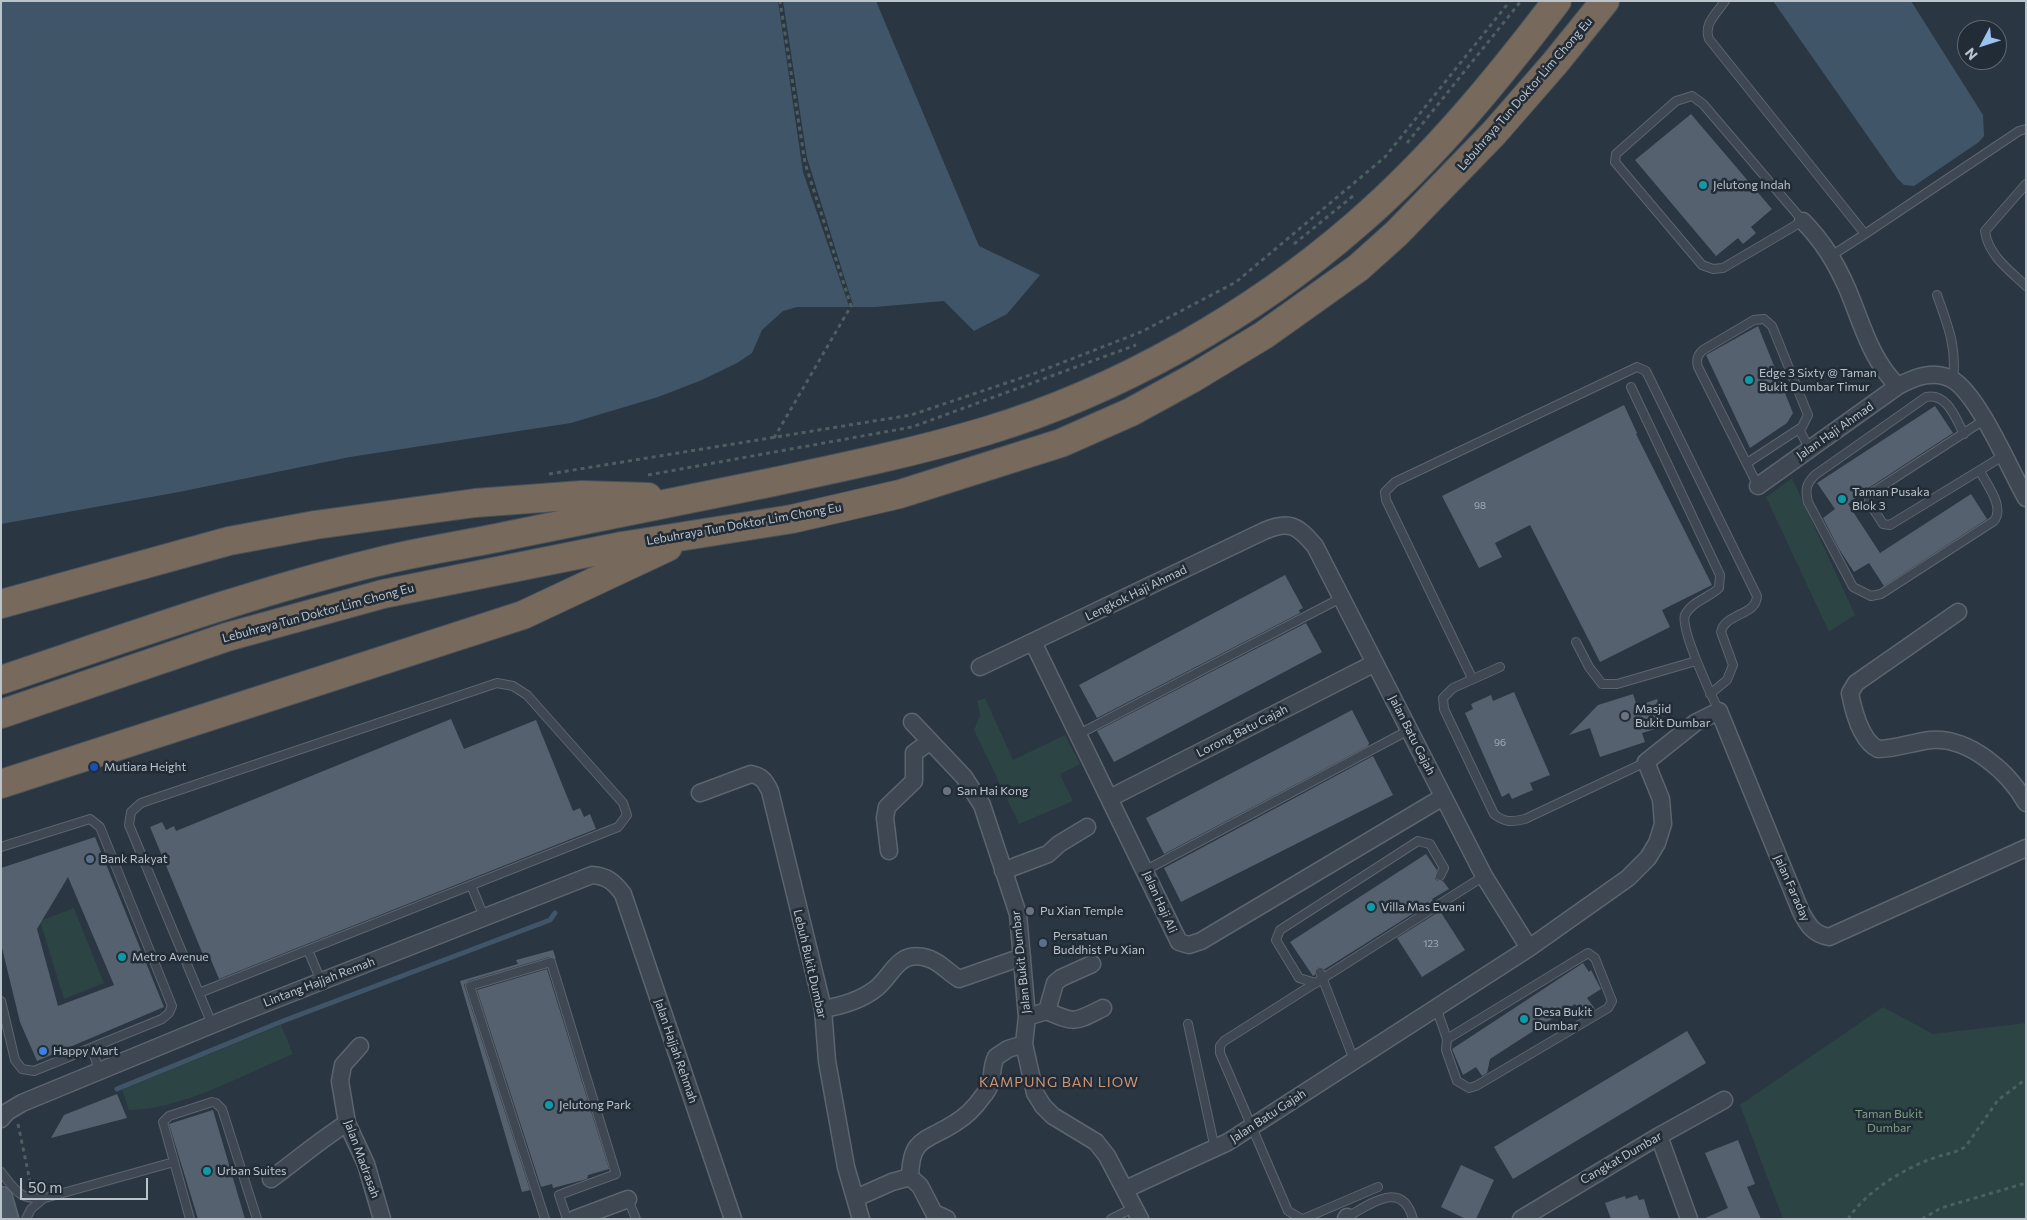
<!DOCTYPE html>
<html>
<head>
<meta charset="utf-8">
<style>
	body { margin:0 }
	#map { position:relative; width:2027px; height:1220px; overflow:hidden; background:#2a3642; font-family:Commissioner,sans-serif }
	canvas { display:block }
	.frame { position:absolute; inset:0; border:2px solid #bbc3cb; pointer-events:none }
	.north { position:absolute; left:1957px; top:20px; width:50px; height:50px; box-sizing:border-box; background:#222c37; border:1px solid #5f6872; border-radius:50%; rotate:230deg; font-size:14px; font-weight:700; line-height:20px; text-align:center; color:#bbc3cb }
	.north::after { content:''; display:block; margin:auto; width:18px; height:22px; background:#9bc2f0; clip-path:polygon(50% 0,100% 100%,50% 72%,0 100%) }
	.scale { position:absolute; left:20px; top:1178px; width:128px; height:22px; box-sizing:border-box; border:2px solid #bbc3cb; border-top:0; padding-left:6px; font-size:15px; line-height:18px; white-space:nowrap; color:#bbc3cb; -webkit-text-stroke:4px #222c37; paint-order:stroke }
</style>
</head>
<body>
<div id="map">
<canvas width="2027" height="1220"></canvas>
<div class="frame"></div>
<div class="north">N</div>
<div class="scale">50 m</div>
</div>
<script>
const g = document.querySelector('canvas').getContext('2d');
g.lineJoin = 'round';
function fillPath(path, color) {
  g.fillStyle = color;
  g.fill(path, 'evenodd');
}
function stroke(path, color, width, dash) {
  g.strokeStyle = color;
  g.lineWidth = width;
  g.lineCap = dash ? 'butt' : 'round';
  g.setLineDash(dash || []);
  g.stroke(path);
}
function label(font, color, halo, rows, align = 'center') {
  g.font = font + ' Commissioner,sans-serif';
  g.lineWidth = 5;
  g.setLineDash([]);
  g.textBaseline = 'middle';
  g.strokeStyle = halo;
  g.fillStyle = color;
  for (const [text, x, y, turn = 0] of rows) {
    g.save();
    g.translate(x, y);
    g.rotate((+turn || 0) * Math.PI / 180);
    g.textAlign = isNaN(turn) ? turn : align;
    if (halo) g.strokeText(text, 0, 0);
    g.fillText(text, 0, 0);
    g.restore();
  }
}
const green = new Path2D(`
	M 1792,478 L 1855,615 L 1829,632 L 1766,497 Z
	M 985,698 L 1013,760 L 1065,735 L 1080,764 L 1060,774 L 1073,801 L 1019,824 L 974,730 L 980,715 L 977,701 Z
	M 74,908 L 104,983 L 64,999 L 40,921 Z
	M 1883,1007 L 1933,1034 L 2026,1023 L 2026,1219 L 1783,1219 L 1740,1105 Z
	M 281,1025 L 293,1054 C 244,1074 182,1110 129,1110 L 122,1090 Z`);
const water = new Path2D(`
	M 1,1 L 876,1 L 979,246 L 1040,275 L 1007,314 L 974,331 L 944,301 L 875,307 L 797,307 L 783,311 L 762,330 L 752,353 L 737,363 L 702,380 L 658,397 L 571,423 L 350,457 L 179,492 L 1,524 Z
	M 1773,1 L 1911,1 L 1983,115 L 1984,136 L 1979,142 L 1914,186 L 1904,185 L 1897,178 Z`);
const pier = new Path2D(`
	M 778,1 L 783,1 L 807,158 L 853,305 L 849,306 L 803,172 Z`);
const stream = new Path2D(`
	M 117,1089 L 283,1021 L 550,920 L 555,913`);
const building = new Path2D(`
	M 1691,114 L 1772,209 L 1751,227 L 1756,233 L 1743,244 L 1738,238 L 1716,256 L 1635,160 Z
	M 1758,326 L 1793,413 L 1787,423 L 1750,448 L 1706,355 Z
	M 1624,405 L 1637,433 L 1636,434 L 1712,585 L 1662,610 L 1670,627 L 1600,662 L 1530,525 L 1495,543 L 1502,557 L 1479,568 L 1442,496 Z
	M 1935,406 L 1953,433 L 1870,487 L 1848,504 L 1880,553 L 1971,494 L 1987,519 L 1884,586 L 1869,563 L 1854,572 L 1839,549 L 1823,518 L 1835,509 L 1817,483 Z
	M 1285,575 L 1303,608 L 1299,610 L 1300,613 L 1097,718 L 1079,685 Z
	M 1306,623 L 1322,652 L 1114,762 L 1097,731 Z
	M 1514,692 L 1550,775 L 1530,783 L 1533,790 L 1512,799 L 1509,793 L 1502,797 L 1465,713 L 1473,709 L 1471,704 L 1491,695 L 1493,701 Z
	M 1633,694 L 1637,706 L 1657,699 L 1666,726 L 1642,733 L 1645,742 L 1600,757 L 1590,728 L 1569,735 L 1598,705 Z
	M 1352,710 L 1369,743 L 1368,746 L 1164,854 L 1146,818 Z
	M 451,719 L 464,749 L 536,720 L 573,811 L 580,808 L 584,817 L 590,814 L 596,829 L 219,979 L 209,955 L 204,957 L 150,827 L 162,822 L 166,830 L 174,826 L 176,831 Z
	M 1373,756 L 1393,795 L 1181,902 L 1164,868 Z
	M 95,837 L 164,1007 L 37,1061 L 20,1022 L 1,944 L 1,868 ZM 68,877 L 114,985 L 58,1006 L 37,929 Z
	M 1426,854 L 1437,870 L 1435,879 L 1438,881 L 1443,881 L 1449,889 L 1432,899 L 1433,901 L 1325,969 L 1318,967 L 1315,971 L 1315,975 L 1313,976 L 1290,942 Z
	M 1440,911 L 1465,950 L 1422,977 L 1397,938 Z
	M 553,950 L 556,959 L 549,957 L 468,981 L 464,985 L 530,1190 L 522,1192 L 460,981 L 518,964 L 516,960 Z
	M 1583,963 L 1589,972 L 1591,970 L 1601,989 L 1587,998 L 1595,1009 L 1590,1012 L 1580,1006 L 1578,1008 L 1575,1004 L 1490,1059 L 1487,1073 L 1482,1076 L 1476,1067 L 1463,1075 L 1452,1049 Z
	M 547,969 L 609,1169 L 588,1175 L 587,1179 L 553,1188 L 552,1184 L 541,1187 L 477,990 Z
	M 1687,1031 L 1706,1063 L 1513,1179 L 1494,1147 Z
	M 117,1094 L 127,1118 L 51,1138 L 64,1115 Z
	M 213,1110 L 245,1219 L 198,1219 L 169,1124 Z
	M 1738,1140 L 1755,1184 L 1747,1187 L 1761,1219 L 1703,1219 L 1728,1208 L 1705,1153 Z
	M 1461,1165 L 1494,1180 L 1476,1219 L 1466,1219 L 1441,1207 Z
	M 1637,1195 L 1639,1200 L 1644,1199 L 1650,1219 L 1611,1219 L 1605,1203 L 1625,1196 L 1626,1199 Z`);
const path = new Path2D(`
	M 1407,143 L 1521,1
	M 1294,244 L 1353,196
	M 774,438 L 851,306 L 805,163 L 780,1
	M 549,474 L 911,415 L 1033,374 L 1141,332 L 1236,282 L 1385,157 L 1510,1
	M 648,475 L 912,427 L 1136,345
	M 18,1124 L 31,1186
	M 1848,1219 C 1866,1191 1906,1167 1937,1157 C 1948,1153 1957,1153 1966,1146 L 1998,1100 L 2026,1079
	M 1922,1219 L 1941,1208 L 2026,1183`);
const lane = new Path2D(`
	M 1725,1 C 1717,13 1703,24 1709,39 L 1865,234 L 2019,131 L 2026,129
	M 1692,96 L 1703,104 L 1803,221 L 1723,268 L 1713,269 L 1702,265 L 1615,162 L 1616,154 L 1676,101 Z
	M 2026,184 L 1985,231 C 1988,255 2009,270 2026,286
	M 1831,256 L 1865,234
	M 1937,295 C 1948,326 1957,347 1953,380
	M 1631,387 L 1720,575 L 1719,588 C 1710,597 1691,602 1685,615 C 1680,629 1711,695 1719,711
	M 1984,420 L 1873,492 L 1869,496 L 1869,502 L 1883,524 L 1890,525 L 2003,456
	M 1799,429 L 1810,450
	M 1964,434 C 1956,419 1947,392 1926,397 L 1815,475 C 1806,484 1805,490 1808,502 L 1853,587 L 1871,596 L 1881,594 L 1994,521 C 2005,507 1987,485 1980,471
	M 1747,463 L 1802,427 L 1808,415 L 1772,326 L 1764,319 L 1754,320 L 1703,350 C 1697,355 1696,360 1698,367 L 1758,486
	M 1576,642 L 1589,667 L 1602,684 L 1617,684 L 1696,661
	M 1500,667 L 1453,688 L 1443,698 L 1444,709 L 1494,814 C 1505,823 1512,822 1525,819 L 1646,762
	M 1472,678 L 1386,500 L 1385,492 L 1395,482 L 1637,367 L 1646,371 L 1757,596 C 1756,616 1725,613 1721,632 L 1733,665 L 1727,680 L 1710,694
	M 497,683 L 513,686 L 527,695 L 623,803 L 627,815 L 618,827 L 199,993 L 129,825 L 131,812 L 141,803 Z
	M 1079,734 L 1341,598
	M 1,847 L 90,819 L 100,827 L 172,1006 L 169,1013 L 162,1019 L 34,1071 L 22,1069 L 15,1060 L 1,1001
	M 1146,870 L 1409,730
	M 471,885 L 484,917
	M 308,950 L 321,981
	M 1320,972 L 1354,1060
	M 1316,983 L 1299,978 L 1276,940 L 1280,930 L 1418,841 L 1430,844 L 1444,868 L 1440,876
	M 199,993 L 212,1024
	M 1436,1007 L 1447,1039 L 1446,1050 L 1457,1081 L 1469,1088 L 1476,1086 L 1608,1008 L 1612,1001 L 1595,958 L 1588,953 L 1447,1039
	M 1188,1024 L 1215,1149
	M 92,1048 L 99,1071
	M 1,1172 C 16,1191 19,1200 45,1198 L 174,1162
	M 628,1199 L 636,1219
	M 1347,1217 C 1371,1204 1402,1179 1413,1219
	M 26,1219 L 31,1209 L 43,1199
	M 190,1219 L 163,1122 L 169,1116 L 212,1102 L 216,1103 L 222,1109 L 257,1219
	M 545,1219 L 470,986 L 551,962 L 616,1174 L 559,1195 L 567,1219
	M 1111,1219 L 1135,1207
	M 1302,1219 L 1288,1211 L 1220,1053 L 1220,1046 L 1224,1041 L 1484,876
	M 1303,1219 L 1378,1187`);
const street = new Path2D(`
	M 1803,221 C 1823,242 1835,261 1847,288 C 1862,323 1870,359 1898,386
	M 1758,486 L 1898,386 C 1915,377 1935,369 1953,380 C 1979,396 2010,470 2026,498
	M 1958,612 L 1856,683 L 1850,693 C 1853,709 1861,741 1878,749 C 1895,749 1913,742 1931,740 C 1969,737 2009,772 2026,803
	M 1033,642 L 1179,942 L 1189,945 L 1201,941 L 1443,797
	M 980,667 L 1264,531 C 1289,520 1297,525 1315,546 L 1484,876 L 1529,948
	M 912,722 L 964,777 L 982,805 L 1018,914 L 1027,1017 L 1024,1044 L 1035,1093 L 1043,1106 L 1053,1116 L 1096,1142 L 1107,1156 L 1140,1219
	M 700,793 L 751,774 C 762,776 765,781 770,791 L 823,1009 L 827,1061 L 846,1167 L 861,1219
	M 1110,798 L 1375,663
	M 889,851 L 885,818 L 887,807 L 914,781 L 914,753 L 929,742
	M 1003,871 L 1048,854 L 1059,844 L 1087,827
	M 823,1009 C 841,1006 859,1001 874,990 C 893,977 897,947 930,959 C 941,963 949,973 959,979 L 1022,957
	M 1047,1011 L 1055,983 L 1061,978 L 1092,964
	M 1027,1017 L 1047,1011 C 1076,1024 1075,1022 1103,1008
	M 360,1046 L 343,1065 L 340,1081 L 347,1123 L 366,1164 L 382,1219
	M 1,1119 L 7,1112 L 22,1103 L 233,1016 L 592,875 C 607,876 614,882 623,894 L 733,1219
	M 1659,1136 L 1689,1219
	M 910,1177 C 911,1136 926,1142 955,1123 C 965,1117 976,1106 983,1096 C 996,1081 989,1072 996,1057 L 1008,1049 L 1024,1044
	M 271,1179 C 297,1160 320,1140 347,1123
	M 1126,1189 L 1228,1142 L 1529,948 L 1628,878 L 1648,858 L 1657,843 L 1663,824 L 1661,799 L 1646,762 L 1695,723 L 1719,711 L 1801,912 C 1808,925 1813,934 1829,937 L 2026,848
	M 856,1198 L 892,1182 L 910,1177 L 920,1186 L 934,1213 L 947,1219
	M 575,1219 L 628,1199
	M 1346,1219 L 1347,1217
	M 1521,1219 L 1659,1136 L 1724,1100`);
const secondary = new Path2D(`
	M 1,1198 L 7,1219`);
const highway = new Path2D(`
	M 1,604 L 229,541 L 315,525 L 475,503 L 582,495 L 648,497
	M 1,680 C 126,638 250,593 377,562 C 420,551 464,545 506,536 C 595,518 684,500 773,482 C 844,467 916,452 986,431 C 1119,391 1254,314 1358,223 C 1433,158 1497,80 1557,1
	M 1,714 L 227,637 L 383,594 L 622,546 L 792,519 L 900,494 L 1061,443 L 1131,412 L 1193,378 L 1264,335 L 1358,268 L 1397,233 L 1494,133 L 1555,63 L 1605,1
	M 1,784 L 523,615 L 668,547`);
const markers = [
	[1703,185,5,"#0f9aa8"],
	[1749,380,5,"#0f9aa8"],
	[1842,499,5,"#0f9aa8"],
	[1625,716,5,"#6b7280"],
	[94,767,5,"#1a4fb4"],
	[947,791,5,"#6b7280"],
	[90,859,5,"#5c6f8a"],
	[1371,907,5,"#0f9aa8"],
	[1030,911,5,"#6b7280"],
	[1043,943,5,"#5c6f8a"],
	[122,957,5,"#0f9aa8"],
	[1524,1019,5,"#0f9aa8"],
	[43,1051,5,"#3f7fe0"],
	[549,1105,5,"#0f9aa8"],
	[207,1171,5,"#0f9aa8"]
];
const numberNames = [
	["98",1480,506],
	["96",1500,743],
	["123",1431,944]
];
const streetNames = [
	["Lebuhraya Tun Doktor Lim Chong Eu",1525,94,-49],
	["Jalan Haji Ahmad",1835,431,-35],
	["Lebuhraya Tun Doktor Lim Chong Eu",744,524,-10],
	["Lengkok Haji Ahmad",1136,593,-26],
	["Lebuhraya Tun Doktor Lim Chong Eu",318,613,-15],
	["Lorong Batu Gajah",1242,731,-27],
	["Jalan Batu Gajah",1412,735,63],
	["Jalan Faraday",1792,888,66],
	["Jalan Haji Ali",1160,902,66],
	["Jalan Bukit Dumbar",1021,962,-96],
	["Lebuh Bukit Dumbar",810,964,77],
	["Lintang Hajjah Remah",319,982,-21],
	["Jalan Hajjah Rehmah",676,1051,71],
	["Jalan Batu Gajah",1268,1116,-33],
	["Cangkat Dumbar",1621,1158,-30],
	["Jalan Madrasah",362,1159,70]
];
const poiNames = [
	["Jelutong Indah",1713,185],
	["Edge 3 Sixty @ Taman",1759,373],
	["Bukit Dumbar Timur",1759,387],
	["Taman Pusaka",1852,492],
	["Blok 3",1852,506],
	["Masjid",1635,709],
	["Bukit Dumbar",1635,723],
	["Mutiara Height",104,767],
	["San Hai Kong",957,791],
	["Bank Rakyat",100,859],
	["Villa Mas Ewani",1381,907],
	["Pu Xian Temple",1040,911],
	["Persatuan",1053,936],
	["Buddhist Pu Xian",1053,950],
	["Metro Avenue",132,957],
	["Desa Bukit",1534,1012],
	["Dumbar",1534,1026],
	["Happy Mart",53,1051],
	["Jelutong Park",559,1105],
	["Urban Suites",217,1171]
];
const parkNames = [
	["Taman Bukit",1889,1114],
	["Dumbar",1889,1128]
];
const neighbourhoodNames = [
	["KAMPUNG BAN LIOW",1059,1082]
];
fillPath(green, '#2d4444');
fillPath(water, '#415569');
fillPath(pier, '#2a3642');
stroke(stream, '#415569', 5);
fillPath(building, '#55616e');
stroke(lane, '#5c656f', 10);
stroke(street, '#5c656f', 19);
stroke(secondary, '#5c656f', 25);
stroke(highway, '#49525c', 30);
stroke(path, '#4c6061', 3, [4, 4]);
stroke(lane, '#3e4752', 8);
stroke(street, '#3e4752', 16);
stroke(secondary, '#4c5764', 22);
stroke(highway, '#776a5c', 28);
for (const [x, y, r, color] of markers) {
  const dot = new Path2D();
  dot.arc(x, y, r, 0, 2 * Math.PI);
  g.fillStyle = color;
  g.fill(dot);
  stroke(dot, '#222c37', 2);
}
label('10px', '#a2aab4', null, numberNames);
label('12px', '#bbc3cb', '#222c37', streetNames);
label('12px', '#bbc3cb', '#222c37', poiNames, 'left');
label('12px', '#7b9f81', '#222c37', parkNames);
g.letterSpacing = '1px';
label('14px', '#ce9474', '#222c37', neighbourhoodNames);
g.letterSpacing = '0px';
</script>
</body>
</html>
